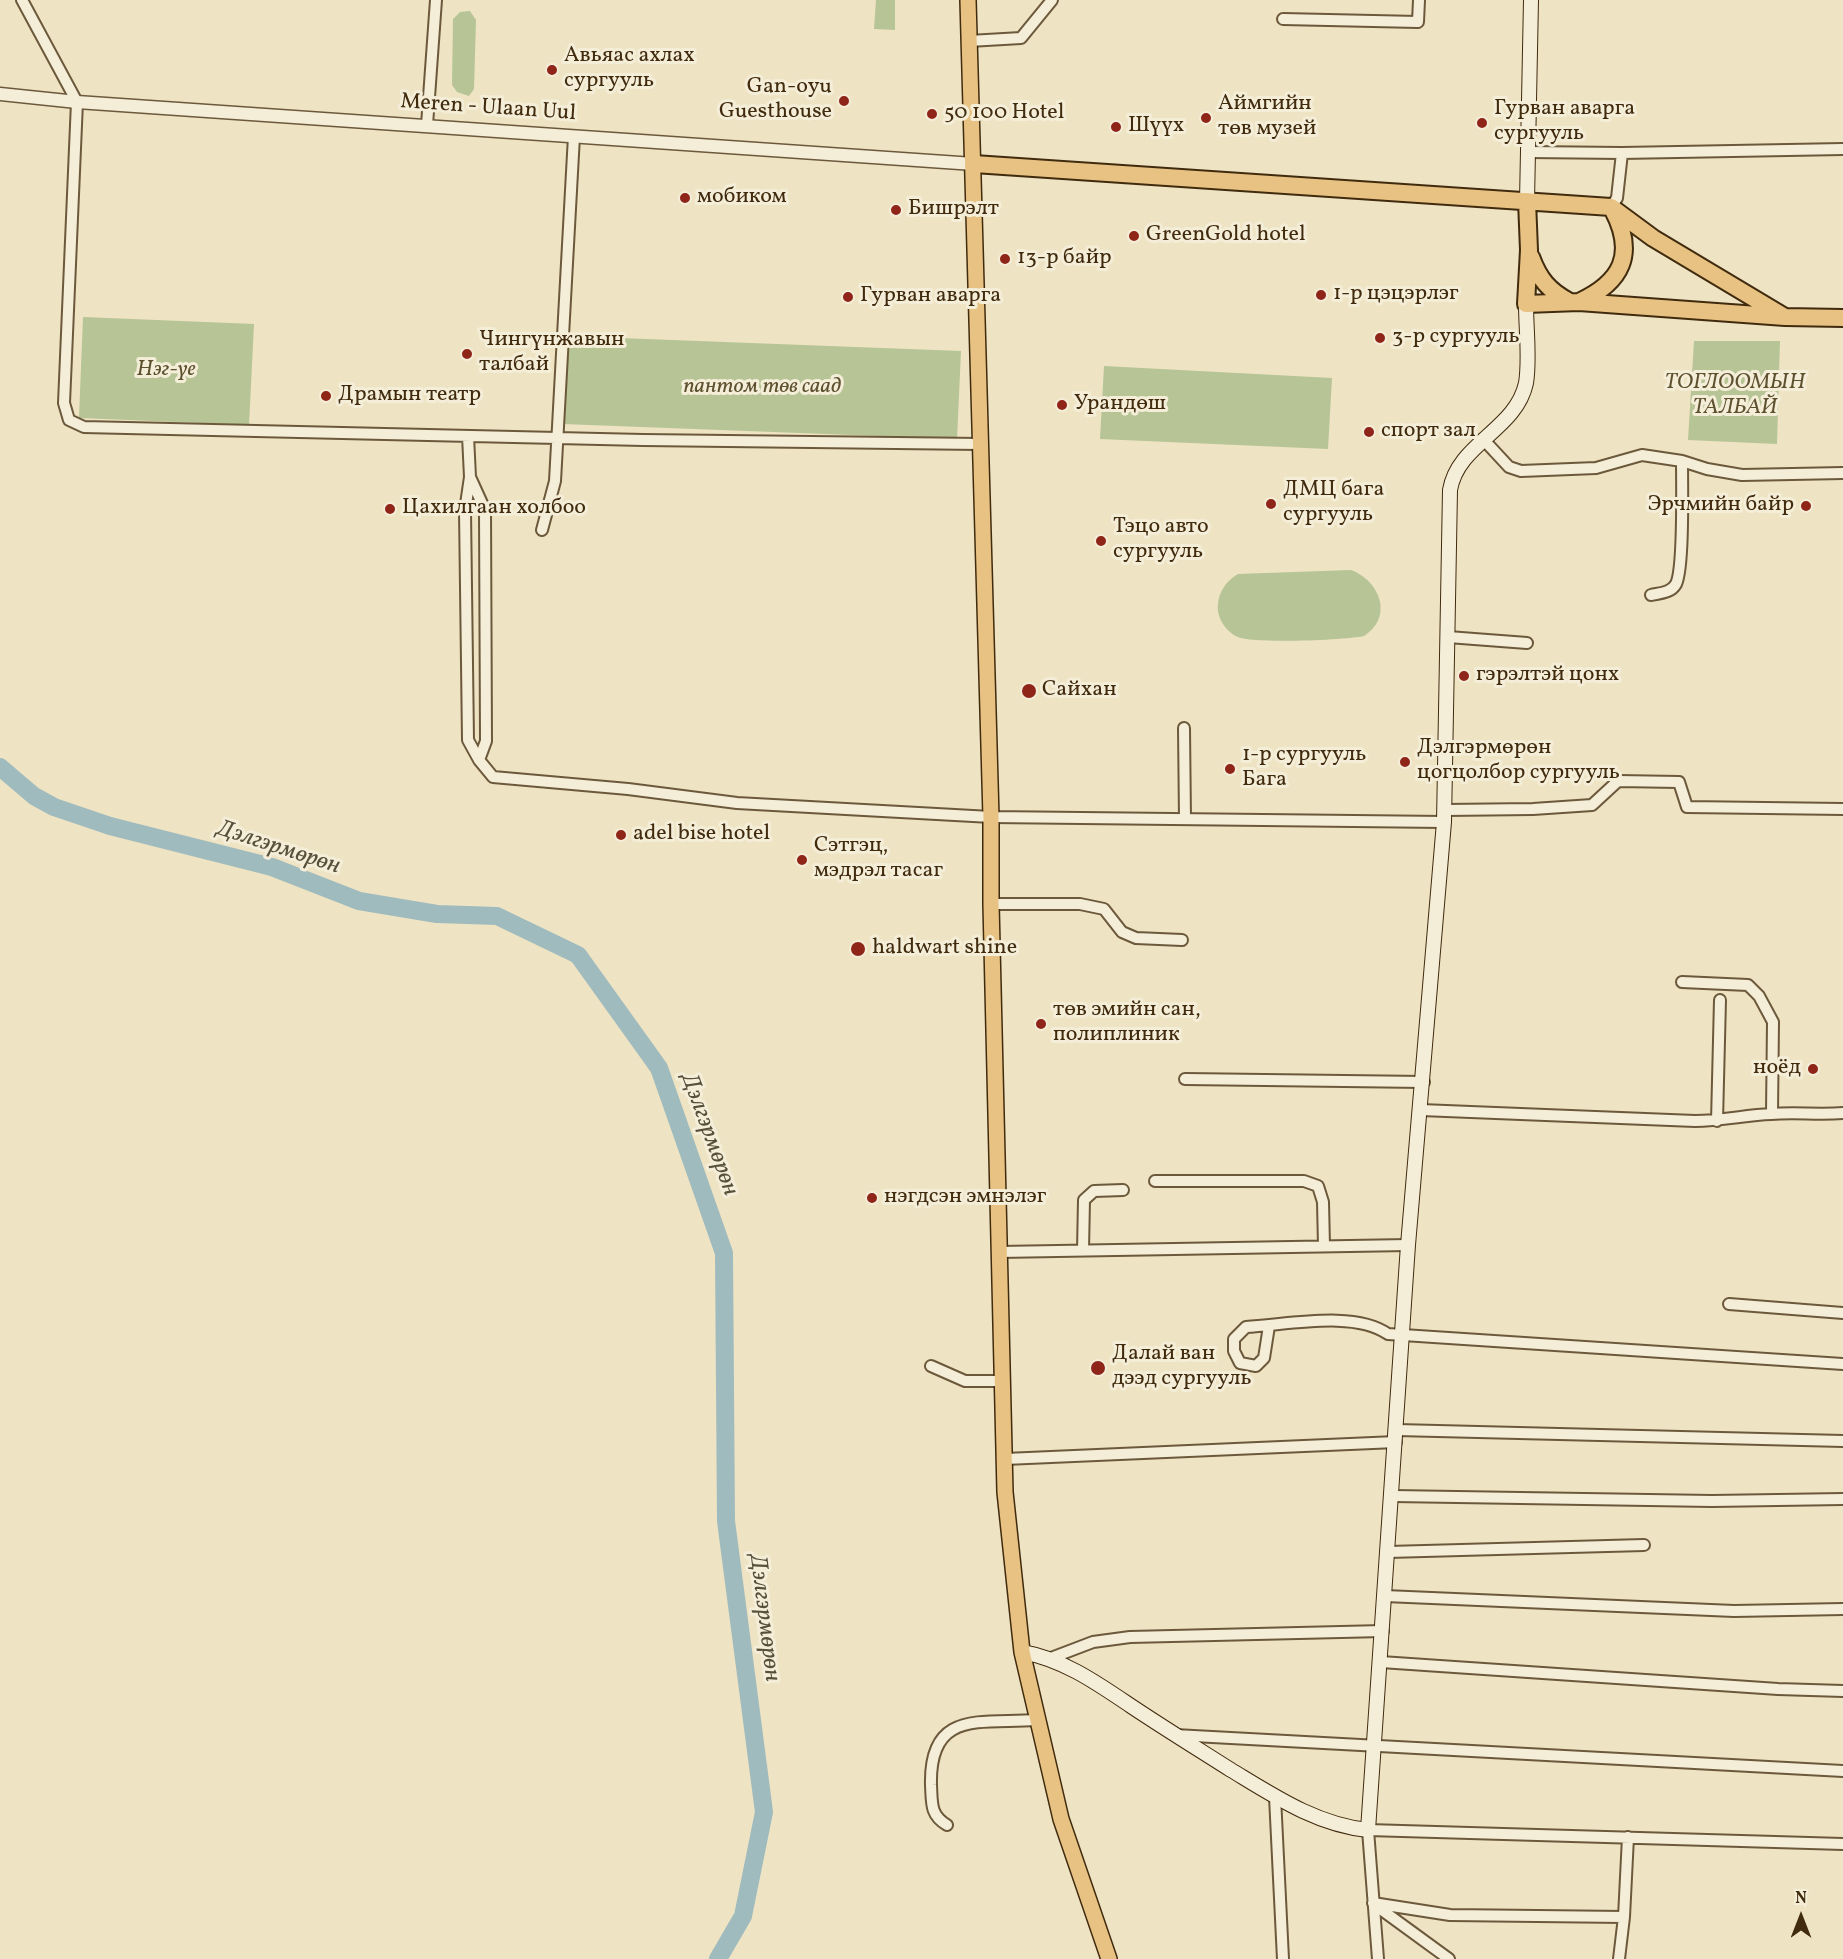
<!DOCTYPE html>
<html>
<head>
<meta charset="utf-8">
<style>
	body { margin:0 }
	#map { position:relative; width:1843px; height:1959px; overflow:hidden; background:#eee3c3; font-family:Vollkorn,serif }
	canvas { display:block }
	.north { position:absolute; left:1771px; top:1887px; width:60px; height:60px; -webkit-text-stroke:4px #f4edd8; paint-order:stroke; rotate:0deg; font-size:16px; font-weight:700; line-height:24px; text-align:center; color:#412b0e }
	.north::after { content:''; display:block; margin:auto; width:21px; height:27px; background:#412b0e; clip-path:polygon(50% 0,100% 100%,50% 72%,0 100%) }
</style>
</head>
<body>
<div id="map">
<canvas width="1843" height="1959"></canvas>
<div class="north">N</div>
</div>
<script>
const g = document.querySelector('canvas').getContext('2d');
g.lineJoin = 'round';
function fillPath(path, color) {
  g.fillStyle = color;
  g.fill(path, 'evenodd');
}
function stroke(path, color, width, dash) {
  g.strokeStyle = color;
  g.lineWidth = width;
  g.lineCap = dash ? 'butt' : 'round';
  g.setLineDash(dash || []);
  g.stroke(path);
}
function label(font, color, halo, rows, align = 'center') {
  g.font = font + ' Vollkorn,serif';
  g.lineWidth = 6;
  g.setLineDash([]);
  g.textBaseline = 'middle';
  g.strokeStyle = halo;
  g.fillStyle = color;
  for (const [text, x, y, turn = 0] of rows) {
    g.save();
    g.translate(x, y);
    g.rotate((+turn || 0) * Math.PI / 180);
    g.textAlign = isNaN(turn) ? turn : align;
    if (halo) g.strokeText(text, 0, 0);
    g.fillText(text, 0, 0);
    g.restore();
  }
}
const green = new Path2D(`
	M 876,0 L 895,0 L 895,30 L 874,29 Z
	M 470,11 L 476,20 L 474,89 L 469,96 L 457,92 L 452,85 L 453,19 L 460,12 Z
	M 83,317 L 254,324 L 249,425 L 79,418 Z
	M 567,336 L 961,351 L 957,439 L 563,424 Z
	M 1694,341 L 1780,341 L 1777,444 L 1688,440 Z
	M 1104,366 L 1332,378 L 1328,449 L 1100,439 Z
	M 1351,570 C 1380,581 1394,617 1364,636 C 1346,640 1254,644 1238,637 C 1226,632 1216,617 1218,604 C 1219,591 1227,580 1238,574 Z`);
const river = new Path2D(`
	M 0,767 L 34,796 L 54,807 L 110,826 L 272,867 L 359,901 L 437,914 L 497,916 L 578,955 L 659,1068 L 724,1253 L 726,1521 L 764,1812 L 743,1916 L 718,1959`);
const minor = new Path2D(`
	M 22,0 L 77,102 L 64,403 L 69,420 L 84,427 L 643,440 L 980,444
	M 1283,19 L 1418,22 L 1419,0
	M 969,41 L 1021,38 L 1052,0
	M 427,125 L 436,0
	M 1528,152 L 1622,153 L 1843,149
	M 1611,207 L 1617,198 L 1622,153
	M 468,436 L 470,477 L 465,511 L 468,740 L 479,760 L 493,777 L 628,789 L 737,803 L 991,817 L 1444,822
	M 1483,439 L 1509,467 L 1521,471 L 1596,468 L 1642,455 L 1682,461 L 1707,469 L 1742,475 L 1843,473
	M 470,477 L 485,510 L 486,741 L 479,760
	M 542,530 L 555,481 L 574,136
	M 1651,595 C 1660,593 1671,593 1676,584 C 1684,568 1682,483 1682,461
	M 1448,637 L 1527,643
	M 1184,728 L 1185,819
	M 1445,810 L 1533,809 L 1592,805 L 1618,781 L 1679,782 L 1687,807 L 1843,809
	M 991,904 L 1080,904 L 1104,909 L 1122,932 L 1136,938 L 1182,940
	M 1682,982 L 1748,985 L 1759,996 L 1773,1022 L 1772,1113
	M 1185,1079 L 1424,1082
	M 1421,1110 L 1695,1121 C 1721,1121 1746,1115 1771,1114 C 1795,1112 1819,1115 1843,1113
	M 1717,1121 L 1720,1000
	M 1155,1181 L 1304,1181 L 1318,1186 L 1323,1202 L 1324,1246
	M 1083,1250 L 1084,1200 L 1094,1191 L 1123,1190
	M 999,1252 L 1408,1245
	M 1729,1304 L 1843,1313
	M 1269,1326 L 1264,1358 L 1256,1366 L 1240,1363 L 1234,1351 L 1234,1339 L 1246,1327 C 1287,1325 1354,1310 1388,1334 L 1843,1364
	M 931,1366 L 965,1381 L 1002,1381
	M 1397,1430 L 1843,1441
	M 1005,1459 L 1396,1442
	M 1393,1496 L 1712,1501 L 1843,1499
	M 1388,1552 L 1644,1545
	M 1385,1596 L 1734,1611 L 1843,1609
	M 1051,1658 L 1093,1642 L 1130,1637 L 1383,1631
	M 1381,1662 L 1778,1689 L 1843,1691
	M 1175,1735 L 1843,1771
	M 1275,1797 L 1283,1959
	M 947,1825 C 930,1815 932,1803 931,1785 C 929,1709 981,1724 1036,1720
	M 1373,1903 L 1450,1915 L 1624,1917
	M 1375,1905 L 1449,1959
	M 1378,1959 L 1368,1830 L 1843,1844
	M 1619,1959 L 1624,1917 L 1628,1837`);
const tertiary = new Path2D(`
	M 0,94 L 77,102 L 974,164`);
const secondary = new Path2D(`
	M 1527,201 L 1531,0
	M 1022,1652 C 1063,1659 1097,1683 1131,1706 C 1164,1728 1198,1749 1231,1770 C 1274,1796 1317,1825 1368,1830 L 1408,1245 L 1444,822 L 1450,490 C 1458,443 1516,430 1526,383 C 1530,359 1526,329 1526,304`);
const primary = new Path2D(`
	M 968,0 L 991,817 L 991,904 L 1005,1492 L 1022,1652 L 1061,1819 L 1109,1959`);
const trunk = new Path2D(`
	M 974,164 L 1611,207 L 1653,238 L 1785,317
	M 1527,201 L 1529,250 L 1526,304 L 1579,302 L 1785,317 L 1843,318
	M 1531,257 C 1539,279 1549,291 1570,302
	M 1579,302 C 1622,282 1636,254 1613,210`);
const markers = [
	[552,70,6,"#8f2418"],
	[844,101,6,"#8f2418"],
	[932,114,6,"#8f2418"],
	[1206,118,6,"#8f2418"],
	[1482,123,6,"#8f2418"],
	[1116,127,6,"#8f2418"],
	[685,198,6,"#8f2418"],
	[896,210,6,"#8f2418"],
	[1134,236,6,"#8f2418"],
	[1005,259,6,"#8f2418"],
	[1321,295,6,"#8f2418"],
	[848,297,6,"#8f2418"],
	[1380,338,6,"#8f2418"],
	[467,354,6,"#8f2418"],
	[326,396,6,"#8f2418"],
	[1062,405,6,"#8f2418"],
	[1369,432,6,"#8f2418"],
	[1271,504,6,"#8f2418"],
	[1806,506,6,"#8f2418"],
	[390,509,6,"#8f2418"],
	[1101,541,6,"#8f2418"],
	[1464,676,6,"#8f2418"],
	[1029,691,8,"#8f2418"],
	[1405,762,6,"#8f2418"],
	[1230,769,6,"#8f2418"],
	[621,835,6,"#8f2418"],
	[802,860,6,"#8f2418"],
	[858,949,8,"#8f2418"],
	[1041,1024,6,"#8f2418"],
	[1813,1069,6,"#8f2418"],
	[872,1198,6,"#8f2418"],
	[1098,1368,8,"#8f2418"]
];
const poiNames = [
	["Авьяас ахлах",564,57],
	["сургууль",564,82],
	["Gan-oyu",832,88,"right"],
	["Guesthouse",832,113,"right"],
	["Аймгийн",1218,105],
	["төв музей",1218,130],
	["Гурван аварга",1494,110],
	["сургууль",1494,135],
	["50 100 Hotel",944,114],
	["Шүүх",1128,127],
	["мобиком",697,198],
	["Бишрэлт",908,210],
	["GreenGold hotel",1146,236],
	["13-р байр",1017,259],
	["1-р цэцэрлэг",1333,295],
	["Гурван аварга",860,297],
	["3-р сургууль",1392,338],
	["Чингүнжавын",479,341],
	["талбай",479,366],
	["Драмын театр",338,396],
	["Урандөш",1074,405],
	["спорт зал",1381,432],
	["ДМЦ бага",1283,491],
	["сургууль",1283,516],
	["Эрчмийн байр",1794,506,"right"],
	["Цахилгаан холбоо",402,509],
	["Тэцо авто",1113,528],
	["сургууль",1113,553],
	["гэрэлтэй цонх",1476,676],
	["Сайхан",1042,691],
	["Дэлгэрмөрөн",1417,749],
	["цогцолбор сургууль",1417,774],
	["1-р сургууль",1242,756],
	["Бага",1242,781],
	["adel bise hotel",633,835],
	["Сэтгэц,",814,847],
	["мэдрэл тасаг",814,872],
	["haldwart shine",872,949],
	["төв эмийн сан,",1053,1011],
	["полиплиник",1053,1036],
	["ноёд",1801,1069,"right"],
	["нэгдсэн эмнэлэг",884,1198],
	["Далай ван",1112,1355],
	["дээд сургууль",1112,1380]
];
const streetNames = [
	["Meren - Ulaan Uul",488,109,4]
];
const parkNames = [
	["Нэг-үе",166,371],
	["ТОГЛООМЫН",1735,384],
	["ТАЛБАЙ",1735,409],
	["пантом төв саад",762,388]
];
const waterNames = [
	["Дэлгэрмөрөн",278,849,18],
	["Дэлгэрмөрөн",708,1135,70],
	["Дэлгэрмөрөн",763,1618,83]
];
fillPath(green, '#b7c495');
stroke(river, '#9fbbbe', 18);
stroke(minor, '#6c593b', 14);
stroke(tertiary, '#6c593b', 15);
stroke(secondary, '#412b0e', 16);
stroke(primary, '#412b0e', 18);
stroke(trunk, '#412b0e', 20);
stroke(minor, '#f4edd8', 10);
stroke(tertiary, '#f4edd8', 12);
stroke(secondary, '#f4edd8', 14);
stroke(primary, '#e7c282', 15);
stroke(trunk, '#e7c282', 16);
for (const [x, y, r, color] of markers) {
  const dot = new Path2D();
  dot.arc(x, y, r, 0, 2 * Math.PI);
  g.fillStyle = color;
  g.fill(dot);
  stroke(dot, '#f4edd8', 2);
}
label('22px', '#412b0e', '#f4edd8', poiNames, 'left');
label('22px', '#412b0e', '#f4edd8', streetNames);
label('italic 22px', '#5e5130', '#f4edd8', parkNames);
label('italic 24px', '#584f3a', '#f4edd8', waterNames);
</script>
</body>
</html>
